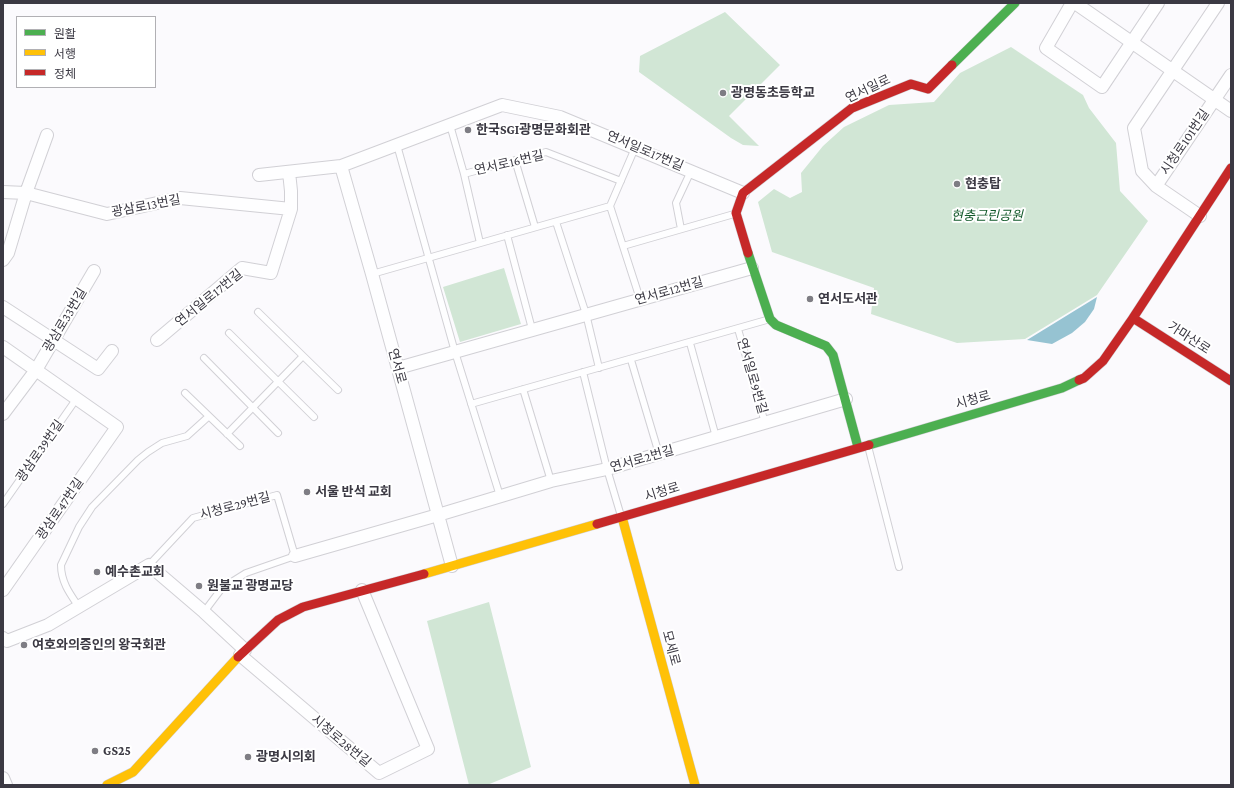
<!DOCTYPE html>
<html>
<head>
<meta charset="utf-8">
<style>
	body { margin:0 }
	#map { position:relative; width:1234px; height:788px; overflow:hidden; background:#fbfafd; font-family:"Crimson Pro","Noto Sans KR",serif }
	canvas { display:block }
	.frame { position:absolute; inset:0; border:4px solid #3b3943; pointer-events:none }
	.legend { position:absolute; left:16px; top:16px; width:140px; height:72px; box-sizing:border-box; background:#fff; border:1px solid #b1b0b4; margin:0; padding:5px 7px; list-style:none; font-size:12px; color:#3b3943 }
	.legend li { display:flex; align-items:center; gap:8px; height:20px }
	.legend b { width:20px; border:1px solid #b1b0b4 }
</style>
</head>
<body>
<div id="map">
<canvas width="1234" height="788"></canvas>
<div class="frame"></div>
<ul class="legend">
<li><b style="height:5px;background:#4caf50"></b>원활</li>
<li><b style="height:5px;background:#ffc107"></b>서행</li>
<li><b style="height:5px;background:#c62828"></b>정체</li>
</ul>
</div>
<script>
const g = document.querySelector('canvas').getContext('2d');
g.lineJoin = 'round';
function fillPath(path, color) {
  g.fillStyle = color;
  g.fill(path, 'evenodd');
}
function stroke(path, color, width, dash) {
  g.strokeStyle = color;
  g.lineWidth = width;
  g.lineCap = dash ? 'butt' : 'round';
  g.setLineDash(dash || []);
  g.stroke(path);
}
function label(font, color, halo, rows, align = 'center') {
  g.font = font + ' "Crimson Pro","Noto Sans KR",serif';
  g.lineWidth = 4;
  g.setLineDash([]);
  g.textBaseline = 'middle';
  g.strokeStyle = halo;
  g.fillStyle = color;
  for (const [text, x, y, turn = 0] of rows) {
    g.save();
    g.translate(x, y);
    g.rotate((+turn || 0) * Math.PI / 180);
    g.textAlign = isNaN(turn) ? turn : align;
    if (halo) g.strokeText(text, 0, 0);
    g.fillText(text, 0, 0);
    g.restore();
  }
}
const green = new Path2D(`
	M 725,12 L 780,65 L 729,116 L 759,146 L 743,145 L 731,138 L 639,72 L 640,56 Z
	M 1011,47 L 1083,95 L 1089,108 L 1116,143 L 1120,191 L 1148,221 L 1097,295 L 1025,339 L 957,343 L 871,314 L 874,288 L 772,252 L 758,202 L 774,189 L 790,198 L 802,192 L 801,173 L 823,146 L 844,127 L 889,105 L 934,102 L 960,73 Z
	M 504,268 L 521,324 L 460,342 L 443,287 Z
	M 489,602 L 531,767 L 487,785 L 469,785 L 427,621 Z`);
const water = new Path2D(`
	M 1097,297 L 1094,309 L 1085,322 L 1072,333 L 1052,344 L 1027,340 Z`);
const lane = new Path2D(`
	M 450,125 L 464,174 L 480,243
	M 397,145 L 455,352 L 500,496
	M 635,148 L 610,206 L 640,299
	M 515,160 L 535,227
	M 464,174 L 546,152 L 621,181
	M 556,222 L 586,314 L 599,368
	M 681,229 L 676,203 L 691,171
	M 507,235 L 532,329
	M 623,246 L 734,214
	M 372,274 L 610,206
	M 258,312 L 338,390
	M 738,329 L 765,423
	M 229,333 L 314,417
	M 690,343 L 716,437
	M 204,358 L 278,433
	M 631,360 L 659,454
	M 583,372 L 607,469 L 621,516
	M 523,389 L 551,481
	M 185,393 L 240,446
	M 471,404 L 770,319
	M 227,434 L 303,356
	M 868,446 L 899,567
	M 3,504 L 77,398
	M 149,565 L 193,518 L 277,495 L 295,556 L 246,573 L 222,588 L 204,612
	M 79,607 C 70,594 61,582 61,565 L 79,527 L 92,507 L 138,460 L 148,452 L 162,443 L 187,436 L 208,417`);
const street = new Path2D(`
	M 1072,3 L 1046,48 L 1102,87 L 1158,3
	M 1075,3 L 1231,111
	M 341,166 L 372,274 L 452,566
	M 259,175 L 341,166 L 502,105 L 560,117 L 743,193
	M 1156,186 L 1231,75
	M 3,192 L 26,193 L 107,214 L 180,198 L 291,209
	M 1200,216 L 1156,186 L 1142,171 L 1134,128 L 1218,3
	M 3,260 L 8,253 L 26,193 L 47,135
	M 3,307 L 98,369 L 112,351
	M 157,340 L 242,268 L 271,273 L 291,209 L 291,191 L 289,172
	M 3,347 L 117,427 L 3,590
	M 398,368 L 752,268
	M 3,414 L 36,370 L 94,271
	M 295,556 L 438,515 L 551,481 L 607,469 L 846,399
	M 3,638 L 7,641 L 48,625 L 149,565 L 204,612 L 245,650
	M 240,655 L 379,773 L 428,749 L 362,590
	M 3,778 L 6,785`);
const fast = new Path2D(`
	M 952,65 L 1015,3
	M 748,253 L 770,319 L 776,325 L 826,346 L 833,355 L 858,447
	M 869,445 L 1062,388 L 1079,380`);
const slow = new Path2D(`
	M 622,517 L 695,785
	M 424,574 L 597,524
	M 107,785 L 133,772 L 238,657`);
const jam = new Path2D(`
	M 748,253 L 736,213 L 743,193 L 852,108 L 911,84 L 928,89 L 952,65
	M 1133,318 L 1231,381
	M 1079,380 L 1084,378 L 1103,361 L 1133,318 L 1231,168
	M 597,524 L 869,445
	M 238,657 L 278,620 L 303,607 L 424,574`);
const markers = [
	[723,93,4,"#7e7d84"],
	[468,130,4,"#7e7d84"],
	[957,184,4,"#7e7d84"],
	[810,299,4,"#7e7d84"],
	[307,492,4,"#7e7d84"],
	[97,572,4,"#7e7d84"],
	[199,586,4,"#7e7d84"],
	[24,645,4,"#7e7d84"],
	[95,751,4,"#7e7d84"],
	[248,757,4,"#7e7d84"]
];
const streetNames = [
	["연서일로",868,89,-25],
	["시청로101번길",1185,142,-56],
	["연서일로17번길",645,151,23],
	["연서로16번길",509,163,-13],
	["광삼로13번길",146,206,-11],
	["연서로12번길",669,291,-16],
	["연서일로17번길",209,298,-39],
	["광삼로33번길",65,320,-59],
	["가마산로",1189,338,33],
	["연서로",397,366,75],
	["연서일로9번길",752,376,74],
	["시청로",973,400,-16],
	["광삼로39번길",40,451,-55],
	["연서로2번길",642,459,-16],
	["시청로",662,492,-17],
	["시청로29번길",235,506,-15],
	["광삼로47번길",60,509,-55],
	["모세로",671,648,75],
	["시청로28번길",341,741,40]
];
const poiNames = [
	["광명동초등학교",731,93],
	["한국SGI광명문화회관",476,130],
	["현충탑",965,184],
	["연서도서관",818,299],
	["서울 반석 교회",315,492],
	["예수촌교회",105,572],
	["원불교 광명교당",207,586],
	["여호와의증인의 왕국회관",32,645],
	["GS25",103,751],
	["광명시의회",256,757]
];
const parkNames = [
	["현충근린공원",987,216]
];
fillPath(green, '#d1e6d5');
fillPath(water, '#96c3d2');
stroke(lane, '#d1d0d5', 8);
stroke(street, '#d1d0d5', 14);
stroke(fast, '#d1d0d5', 10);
stroke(slow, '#d1d0d5', 10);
stroke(jam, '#d1d0d5', 10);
stroke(lane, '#fefeff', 6);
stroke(street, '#fefeff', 12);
stroke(fast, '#4caf50', 9);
stroke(slow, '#ffc107', 9);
stroke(jam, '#c62828', 9);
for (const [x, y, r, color] of markers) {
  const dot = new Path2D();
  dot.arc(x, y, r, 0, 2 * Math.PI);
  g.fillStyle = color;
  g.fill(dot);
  stroke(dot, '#fff', 1.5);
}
label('13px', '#3b3943', '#fff', streetNames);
label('bold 13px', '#3b3943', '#fff', poiNames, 'left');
label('italic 13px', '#12592a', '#fff', parkNames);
</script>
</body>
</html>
